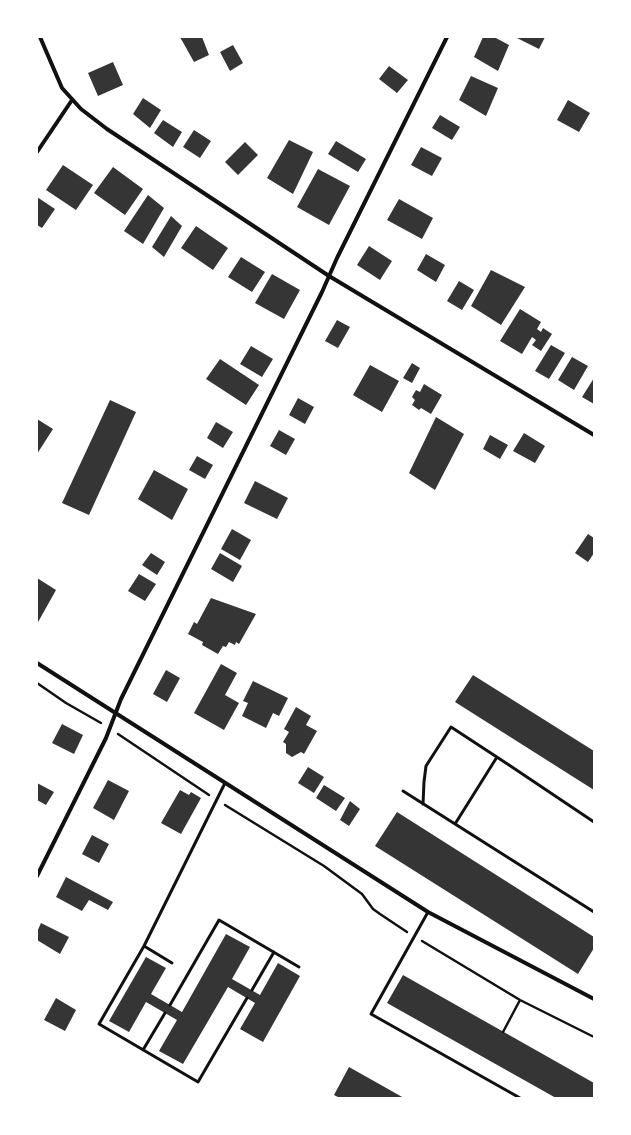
<!DOCTYPE html>
<html>
<head>
<meta charset="utf-8">
<style>
	body { margin:0 }
	#map { position:relative; width:631px; height:1135px; overflow:hidden; background:#fff; font-family:"Exo 2",sans-serif }
	canvas { display:block }
	.frame { position:absolute; inset:0; border:38px solid #fff; pointer-events:none }
</style>
</head>
<body>
<div id="map">
<canvas width="631" height="1135"></canvas>
<div class="frame"></div>
</div>
<script>
const g = document.querySelector('canvas').getContext('2d');
g.lineJoin = 'round';
function fillPath(path, color) {
  g.fillStyle = color;
  g.fill(path, 'evenodd');
}
function stroke(path, color, width, dash) {
  g.strokeStyle = color;
  g.lineWidth = width;
  g.lineCap = dash ? 'butt' : 'round';
  g.setLineDash(dash || []);
  g.stroke(path);
}
const building = new Path2D(`
	M 180,37 L 202,37 L 209,55 L 194,62 Z
	M 483,37 L 494,37 L 509,45 L 498,71 L 474,57 Z
	M 515,37 L 545,37 L 539,49 Z
	M 233,45 L 243,63 L 230,71 L 220,52 Z
	M 113,62 L 123,85 L 98,96 L 88,73 Z
	M 389,66 L 408,80 L 397,93 L 379,79 Z
	M 471,76 L 498,88 L 486,116 L 459,100 Z
	M 143,98 L 161,110 L 150,128 L 133,114 Z
	M 568,100 L 590,113 L 579,132 L 557,120 Z
	M 440,115 L 460,127 L 452,140 L 432,128 Z
	M 163,120 L 182,132 L 173,147 L 154,133 Z
	M 194,130 L 211,141 L 200,158 L 183,147 Z
	M 289,140 L 313,152 L 293,194 L 267,178 Z
	M 336,141 L 366,159 L 358,172 L 328,154 Z
	M 245,142 L 258,155 L 238,175 L 225,162 Z
	M 421,147 L 442,158 L 432,176 L 411,165 Z
	M 63,165 L 93,185 L 76,210 L 46,190 Z
	M 113,167 L 143,189 L 125,215 L 94,193 Z
	M 318,169 L 350,186 L 329,225 L 297,207 Z
	M 148,195 L 164,208 L 143,244 L 124,231 Z
	M 37,197 L 55,209 L 42,228 L 37,225 Z
	M 399,199 L 433,218 L 422,239 L 387,220 Z
	M 171,216 L 182,226 L 164,257 L 152,247 Z
	M 196,226 L 228,248 L 213,270 L 181,248 Z
	M 369,246 L 392,261 L 380,280 L 357,265 Z
	M 426,254 L 445,265 L 436,282 L 417,270 Z
	M 241,257 L 265,272 L 252,292 L 228,277 Z
	M 491,270 L 525,287 L 501,325 L 471,306 Z
	M 272,274 L 300,290 L 284,319 L 255,303 Z
	M 459,281 L 474,290 L 462,310 L 447,301 Z
	M 520,309 L 541,322 L 537,329 L 541,332 L 543,328 L 552,334 L 541,351 L 532,345 L 536,340 L 532,337 L 522,354 L 500,341 Z
	M 337,320 L 350,327 L 338,348 L 325,341 Z
	M 551,345 L 565,353 L 549,379 L 535,371 Z
	M 251,346 L 273,359 L 262,377 L 240,364 Z
	M 572,357 L 588,366 L 574,390 L 558,380 Z
	M 220,359 L 259,385 L 246,405 L 206,379 Z
	M 412,363 L 420,368 L 412,383 L 403,378 Z
	M 370,365 L 399,381 L 382,412 L 353,395 Z
	M 594,378 L 594,404 L 582,397 Z
	M 424,384 L 442,395 L 431,414 L 421,408 L 419,410 L 412,405 L 415,400 L 412,397 L 416,390 L 420,392 Z
	M 298,398 L 314,407 L 305,424 L 289,415 Z
	M 110,400 L 136,412 L 89,515 L 62,503 Z
	M 436,417 L 464,434 L 435,490 L 409,473 Z
	M 37,419 L 53,429 L 37,454 Z
	M 216,422 L 233,432 L 223,448 L 207,438 Z
	M 279,430 L 295,439 L 286,455 L 270,446 Z
	M 524,433 L 545,446 L 535,463 L 513,451 Z
	M 490,435 L 508,445 L 500,459 L 483,449 Z
	M 197,456 L 213,465 L 205,479 L 189,470 Z
	M 154,470 L 188,489 L 172,520 L 138,499 Z
	M 255,481 L 288,498 L 277,519 L 244,503 Z
	M 232,529 L 251,540 L 240,560 L 221,549 Z
	M 588,534 L 594,538 L 594,553 L 588,562 L 575,553 Z
	M 151,553 L 165,562 L 157,575 L 142,565 Z
	M 220,553 L 242,566 L 233,582 L 211,569 Z
	M 139,574 L 156,584 L 145,601 L 128,591 Z
	M 37,578 L 56,590 L 37,624 Z
	M 211,598 L 256,614 L 239,644 L 236,642 L 235,645 L 229,642 L 226,647 L 223,646 L 218,654 L 202,645 L 203,642 L 188,634 L 194,622 L 197,624 Z
	M 221,664 L 237,673 L 225,695 L 239,703 L 224,730 L 194,713 Z
	M 166,670 L 180,678 L 167,702 L 153,694 Z
	M 473,675 L 594,751 L 594,790 L 455,702 Z
	M 253,681 L 288,698 L 279,716 L 273,713 L 266,728 L 242,716 L 248,703 L 243,701 Z
	M 296,707 L 311,716 L 306,725 L 317,731 L 304,754 L 301,752 L 292,757 L 286,753 L 286,744 L 283,742 L 289,732 L 284,729 Z
	M 62,724 L 83,735 L 74,754 L 52,743 Z
	M 308,767 L 324,777 L 314,793 L 298,783 Z
	M 108,780 L 129,791 L 114,820 L 93,808 Z
	M 37,783 L 54,792 L 46,805 L 37,800 Z
	M 324,785 L 345,798 L 336,811 L 316,798 Z
	M 180,790 L 189,795 L 191,792 L 201,798 L 181,834 L 161,823 Z
	M 350,801 L 360,809 L 349,826 L 340,820 Z
	M 397,812 L 594,937 L 594,948 L 578,974 L 375,846 Z
	M 92,835 L 109,844 L 99,863 L 82,854 Z
	M 66,877 L 113,902 L 108,910 L 89,900 L 82,911 L 56,897 Z
	M 41,923 L 69,937 L 60,954 L 37,940 L 37,932 Z
	M 226,934 L 250,947 L 232,979 L 260,995 L 278,963 L 300,976 L 263,1042 L 240,1029 L 255,1003 L 228,987 L 183,1064 L 159,1051 L 177,1020 L 146,1002 L 129,1032 L 109,1021 L 146,957 L 166,968 L 151,994 L 182,1012 Z
	M 403,975 L 594,1083 L 594,1098 L 556,1098 L 387,1003 Z
	M 56,998 L 76,1010 L 65,1031 L 44,1020 Z
	M 349,1067 L 404,1098 L 340,1098 L 334,1095 Z`);
const path = new Path2D(`
	M 37,683 L 66,703 L 101,723
	M 118,734 L 209,795
	M 225,805 L 324,866 L 362,894 L 373,909 L 380,914 L 407,932
	M 422,941 L 520,1000 L 594,1037
	M 503,1032 L 520,1000`);
const service = new Path2D(`
	M 225,783 L 144,946 L 99,1024 L 198,1082 L 247,998
	M 403,791 L 594,912
	M 423,804 L 424,782 L 426,766 L 451,727 L 509,765 L 594,822
	M 455,824 L 497,757
	M 428,912 L 371,1014 L 520,1098
	M 144,946 L 172,963
	M 252,990 L 274,952
	M 170,1005 L 219,920 L 299,967
	M 143,1050 L 165,1013`);
const minor = new Path2D(`
	M 40,37 L 62,88 L 81,109 L 107,129 L 329,276 L 594,435
	M 37,152 L 72,100
	M 37,663 L 428,912 L 594,999
	M 37,876 L 106,738 L 121,699 L 322,292 L 337,258 L 447,37`);
fillPath(building, '#353535');
stroke(path, '#111', 2.5);
stroke(service, '#111', 3);
stroke(minor, '#111', 4);
</script>
</body>
</html>
